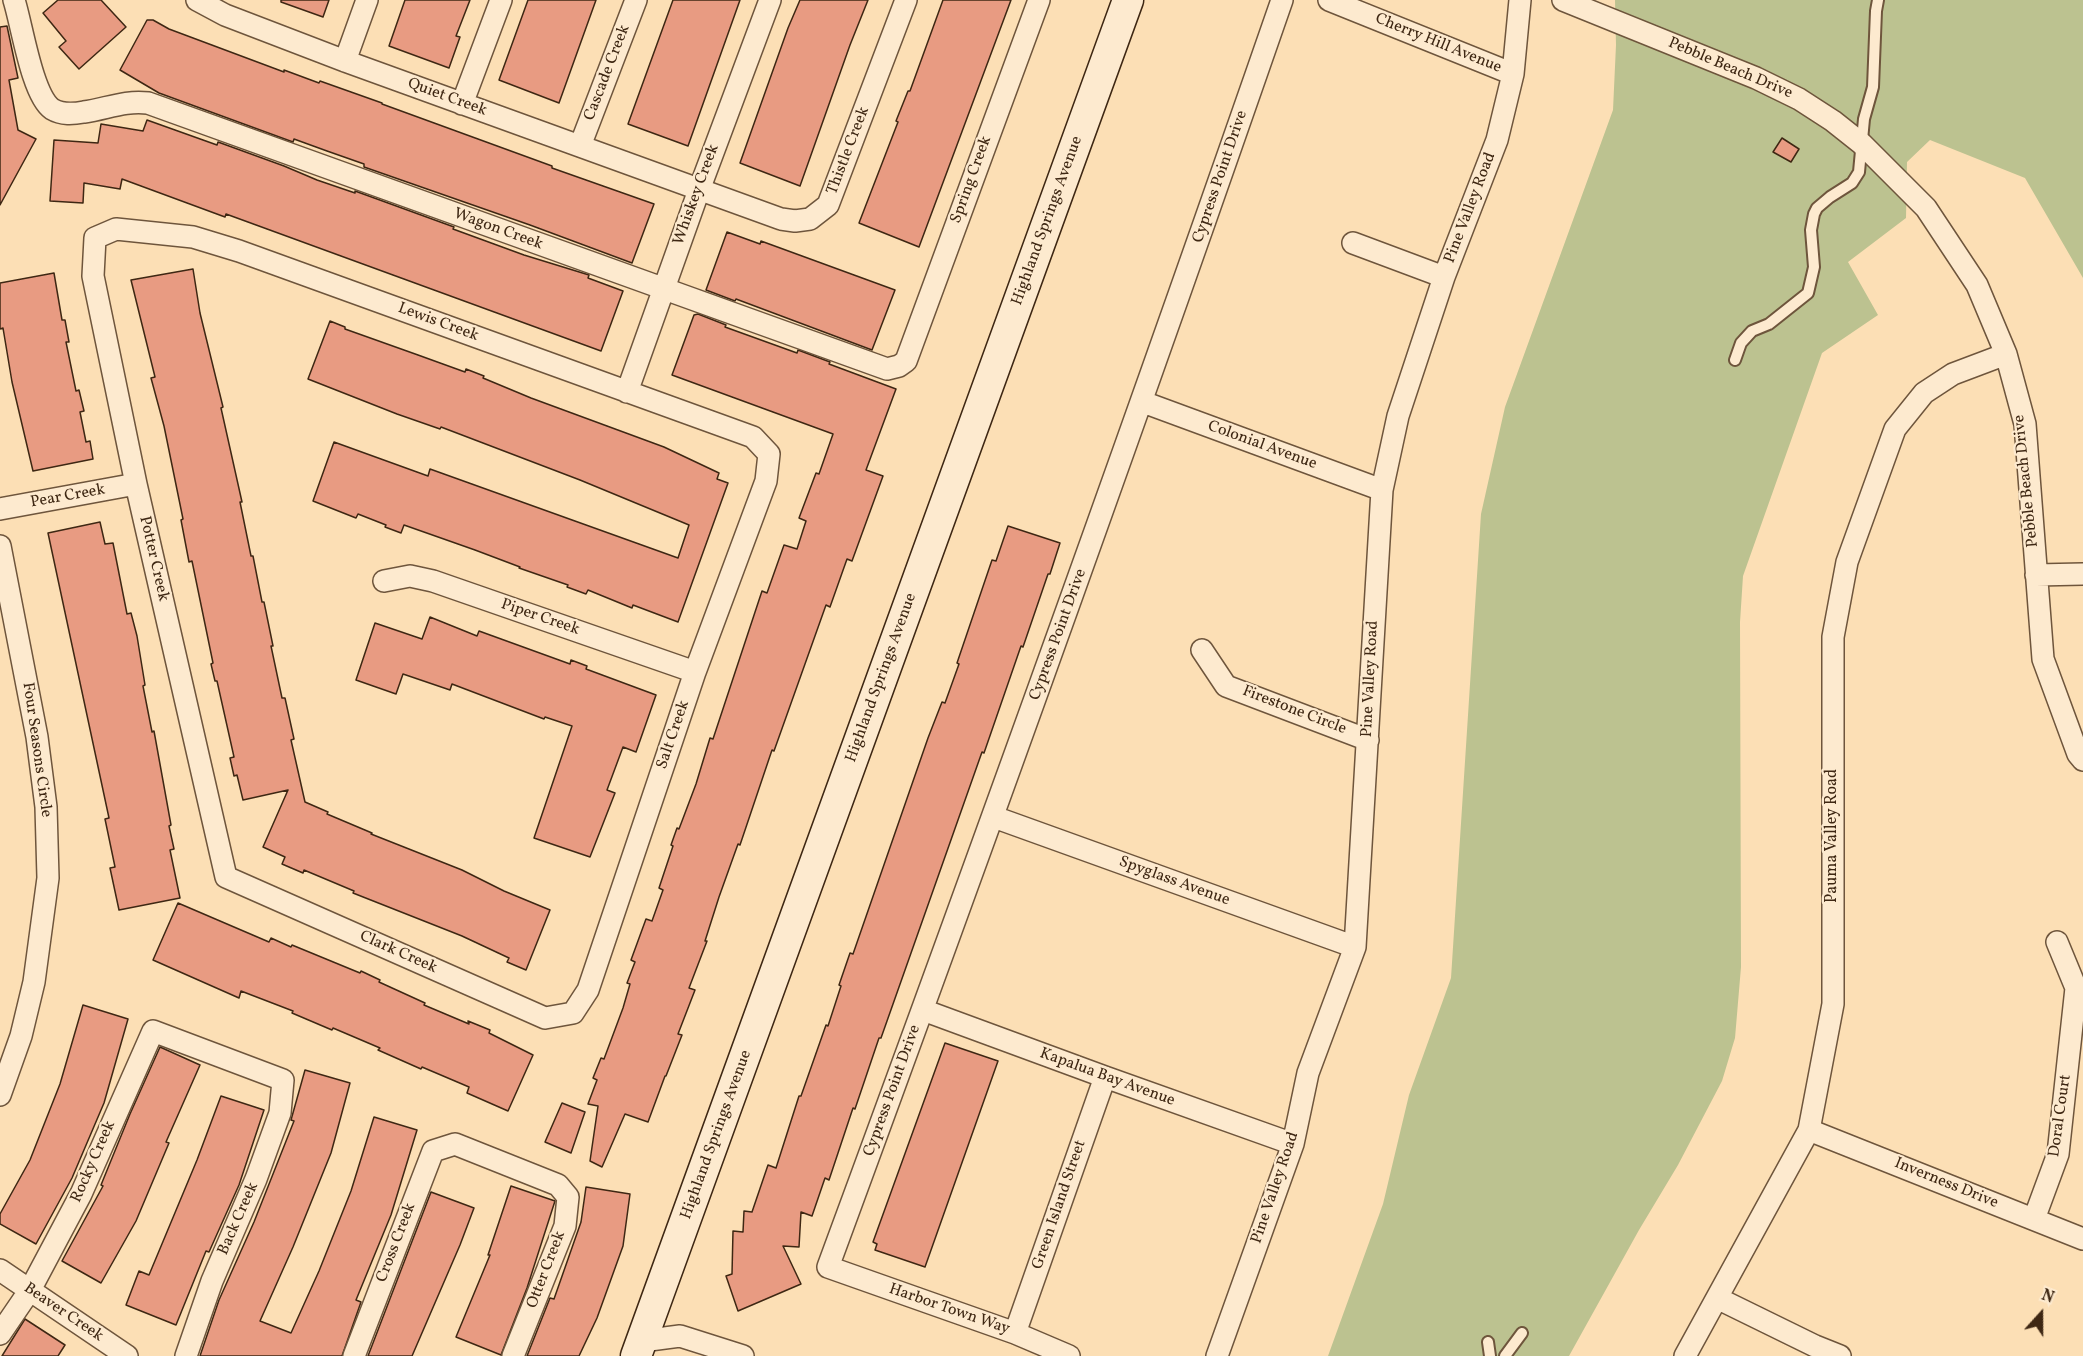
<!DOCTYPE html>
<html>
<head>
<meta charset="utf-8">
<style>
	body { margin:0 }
	#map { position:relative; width:2083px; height:1356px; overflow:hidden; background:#fcdfb5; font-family:Vollkorn,serif }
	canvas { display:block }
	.north { position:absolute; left:2011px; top:1284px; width:60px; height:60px; -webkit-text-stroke:4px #fdeacf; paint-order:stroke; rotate:21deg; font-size:16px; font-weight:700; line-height:24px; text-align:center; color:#3e2713 }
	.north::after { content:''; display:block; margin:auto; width:21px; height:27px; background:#3e2713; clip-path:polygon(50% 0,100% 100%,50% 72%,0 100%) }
</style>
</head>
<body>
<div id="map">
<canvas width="2083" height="1356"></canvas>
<div class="north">N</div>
</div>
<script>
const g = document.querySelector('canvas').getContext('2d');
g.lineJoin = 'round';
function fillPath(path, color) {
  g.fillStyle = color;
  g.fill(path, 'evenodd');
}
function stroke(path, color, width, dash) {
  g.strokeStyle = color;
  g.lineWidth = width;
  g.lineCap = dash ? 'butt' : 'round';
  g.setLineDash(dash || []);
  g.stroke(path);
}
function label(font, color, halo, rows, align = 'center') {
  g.font = font + ' Vollkorn,serif';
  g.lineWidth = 4.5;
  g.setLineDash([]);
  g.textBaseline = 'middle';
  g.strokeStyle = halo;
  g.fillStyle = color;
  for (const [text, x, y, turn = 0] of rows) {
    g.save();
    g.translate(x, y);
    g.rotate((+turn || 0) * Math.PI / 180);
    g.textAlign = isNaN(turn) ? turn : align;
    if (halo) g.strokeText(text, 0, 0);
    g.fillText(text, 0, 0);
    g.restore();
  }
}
const green = new Path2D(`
	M 1615,0 L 2083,0 L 2083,278 L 2025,178 L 1930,140 L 1907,162 L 1906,218 L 1848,262 L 1878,315 L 1822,353 L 1743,576 L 1740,622 L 1741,967 L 1735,1038 L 1722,1081 L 1678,1165 L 1639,1230 L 1569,1356 L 1328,1356 L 1383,1204 L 1409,1095 L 1451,978 L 1481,514 L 1505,407 L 1613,110 L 1616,45 Z`);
const building = new Path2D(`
	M 58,0 L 101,0 L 126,27 L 79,69 L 59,47 L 66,41 L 43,13 Z
	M 281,0 L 329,0 L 323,17 L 281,2 Z
	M 405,0 L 470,0 L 456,36 L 460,37 L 449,68 L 389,46 Z
	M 528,0 L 596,0 L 559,103 L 499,80 Z
	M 673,0 L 740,0 L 688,146 L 628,124 Z
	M 800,0 L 868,0 L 850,45 L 800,186 L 740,163 L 788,28 Z
	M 943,0 L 1011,0 L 919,247 L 859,223 L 898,122 L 896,121 L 908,91 L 910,91 Z
	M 147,20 L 153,20 L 169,29 L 284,72 L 284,70 L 319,83 L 320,81 L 382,103 L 382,104 L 552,166 L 552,168 L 654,204 L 632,263 L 530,225 L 364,167 L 364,164 L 327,151 L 294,139 L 293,142 L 159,93 L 120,70 Z
	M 7,26 L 18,78 L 9,80 L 18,130 L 36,139 L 0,205 L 0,27 Z
	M 147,120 L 217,145 L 218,142 L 284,166 L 317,180 L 355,193 L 355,191 L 454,227 L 453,229 L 524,255 L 589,275 L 588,278 L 623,291 L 601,351 L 226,214 L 225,217 L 122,179 L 120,189 L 84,183 L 83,203 L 50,201 L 54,140 L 98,143 L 101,124 L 143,131 Z
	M 1782,138 L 1799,149 L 1791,162 L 1773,152 Z
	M 727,232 L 760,244 L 761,241 L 895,290 L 872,350 L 736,299 L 735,301 L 706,290 Z
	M 193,269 L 200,313 L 223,407 L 221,408 L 242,502 L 240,502 L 251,556 L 253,556 L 262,602 L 264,602 L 273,646 L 271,646 L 282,698 L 285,698 L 294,739 L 291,740 L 305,802 L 328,812 L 327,814 L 372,833 L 371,834 L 462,870 L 504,891 L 550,910 L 526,970 L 507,962 L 509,958 L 462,936 L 353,893 L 354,891 L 304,870 L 303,873 L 282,864 L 285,857 L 263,847 L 288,790 L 243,800 L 237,775 L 234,776 L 230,758 L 234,757 L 217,681 L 215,681 L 211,664 L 213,663 L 192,561 L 189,562 L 181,520 L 183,519 L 164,426 L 151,378 L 155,377 L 131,280 Z
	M 54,273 L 62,320 L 65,320 L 69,342 L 66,342 L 76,391 L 79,390 L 84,411 L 80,412 L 86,442 L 90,441 L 93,459 L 33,471 L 12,382 L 3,328 L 0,329 L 0,283 Z
	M 698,314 L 726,325 L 725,327 L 797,353 L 798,350 L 830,362 L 829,364 L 896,389 L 866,470 L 883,476 L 852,561 L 847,559 L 830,607 L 826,605 L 774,751 L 772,750 L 740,845 L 738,844 L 719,897 L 705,941 L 707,941 L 689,988 L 695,990 L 678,1034 L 682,1035 L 666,1076 L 665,1076 L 648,1122 L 625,1114 L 602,1167 L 590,1161 L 598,1106 L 588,1104 L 597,1080 L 593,1078 L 601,1058 L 604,1059 L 623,1008 L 630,984 L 627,983 L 635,962 L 631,960 L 646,919 L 652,921 L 663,890 L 659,888 L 673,846 L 671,845 L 677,828 L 679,829 L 696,784 L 710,738 L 713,739 L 762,591 L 767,593 L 784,545 L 797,549 L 806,521 L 799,518 L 816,473 L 819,474 L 833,434 L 672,375 L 694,315 Z
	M 330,321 L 345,327 L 345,329 L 418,355 L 465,372 L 466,369 L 484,376 L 483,378 L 531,398 L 664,447 L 719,473 L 717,479 L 728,483 L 678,622 L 633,605 L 632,608 L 588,590 L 586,594 L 567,587 L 568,585 L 519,568 L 520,567 L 475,550 L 404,525 L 401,533 L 385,527 L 386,525 L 358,514 L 356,518 L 313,501 L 334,442 L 428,476 L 430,469 L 678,558 L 689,525 L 580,480 L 441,427 L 440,429 L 397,414 L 308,379 Z
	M 100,522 L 105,544 L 113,543 L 127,614 L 131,613 L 137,636 L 145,685 L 143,686 L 152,732 L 154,731 L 171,825 L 169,826 L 174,849 L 170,850 L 180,898 L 119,910 L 110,868 L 115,867 L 105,819 L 109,818 L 48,533 Z
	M 1008,526 L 1060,543 L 1050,574 L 1048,574 L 1023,647 L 1021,646 L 984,753 L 982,752 L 881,1038 L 879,1038 L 855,1109 L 853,1108 L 829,1180 L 825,1178 L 812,1216 L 801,1212 L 799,1247 L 783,1246 L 801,1284 L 738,1311 L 726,1276 L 732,1274 L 733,1231 L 743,1232 L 744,1211 L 752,1212 L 768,1165 L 776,1168 L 799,1096 L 801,1096 L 826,1025 L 828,1026 L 841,986 L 839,985 L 850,953 L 853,954 L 928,738 L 942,702 L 945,703 L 959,664 L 957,663 L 992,560 L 996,561 Z
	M 430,617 L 477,636 L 479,631 L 570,664 L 571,660 L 587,666 L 586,669 L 656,695 L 636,752 L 623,747 L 607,790 L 615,793 L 590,857 L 534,838 L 572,726 L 545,717 L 544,719 L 452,684 L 450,690 L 403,674 L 396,694 L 356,680 L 375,623 L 422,639 Z
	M 178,903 L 269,942 L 271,938 L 291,947 L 292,945 L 360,973 L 361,971 L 380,980 L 379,982 L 425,1003 L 424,1005 L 469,1024 L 468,1021 L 490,1030 L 489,1033 L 533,1055 L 508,1111 L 467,1093 L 469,1087 L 422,1067 L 421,1069 L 378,1050 L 380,1048 L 333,1028 L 332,1030 L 292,1013 L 293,1011 L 241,991 L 239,998 L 153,960 Z
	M 83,1005 L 128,1019 L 104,1103 L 72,1178 L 36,1244 L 0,1224 L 0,1214 L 30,1160 L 60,1084 Z
	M 945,1043 L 998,1061 L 925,1267 L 875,1250 L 877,1244 L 873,1242 Z
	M 160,1047 L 200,1065 L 166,1142 L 169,1143 L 136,1221 L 101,1283 L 62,1261 L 103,1186 L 101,1185 L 130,1114 Z
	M 305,1070 L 350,1083 L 331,1153 L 293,1247 L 260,1321 L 291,1333 L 319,1271 L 351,1191 L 374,1117 L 417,1130 L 391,1215 L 356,1300 L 361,1302 L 342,1356 L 200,1356 L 219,1300 L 254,1222 L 294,1121 L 291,1120 Z
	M 221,1096 L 264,1110 L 239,1185 L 209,1252 L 206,1251 L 176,1325 L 126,1305 L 139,1271 L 149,1275 L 197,1160 Z
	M 562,1103 L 585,1112 L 571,1153 L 545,1142 Z
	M 511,1186 L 555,1201 L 527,1288 L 501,1355 L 456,1337 L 490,1255 L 488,1255 Z
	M 586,1187 L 630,1194 L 623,1246 L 597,1318 L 579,1356 L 527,1356 L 550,1298 L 554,1299 L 581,1222 Z
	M 431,1192 L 474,1208 L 460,1245 L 412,1356 L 368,1356 Z
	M 25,1319 L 65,1345 L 58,1356 L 2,1356 Z`);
const lane = new Path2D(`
	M 1735,360 L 1741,343 L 1752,331 L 1769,324 L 1808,293 L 1814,267 L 1811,230 L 1814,214 L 1817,208 L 1830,197 L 1852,183 L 1859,172 L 1864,119 L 1873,87 L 1876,11 L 1878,0
	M 1488,1342 L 1490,1356
	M 1505,1356 L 1522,1333`);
const street = new Path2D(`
	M 14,0 C 22,25 32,95 52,109 C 62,115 73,114 84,112 C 106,109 125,100 148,103 L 887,369 L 899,366 L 906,361 L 1039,0
	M 197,0 L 225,15 L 345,61 L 781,219 L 795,221 L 810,219 L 828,205 L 906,0
	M 1329,0 L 1513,74
	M 1563,0 L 1756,78 L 1799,99 L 1833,121 L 1862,144 L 1926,208 L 1977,285 L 2006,354 L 2025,424 L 2043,659 L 2078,754 L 2083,760
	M 345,61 L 367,0
	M 462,104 L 501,0
	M 580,146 L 636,0
	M 116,229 L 193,237 L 239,251 L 753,437 L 769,454 L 766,481 L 695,672 L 588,990 L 573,1013 L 545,1018 L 226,877 L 136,484 L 93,276 L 95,238 Z
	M 1353,243 L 1444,277
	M 627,392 L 699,190 L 770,0
	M 1143,402 L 1382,490
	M 0,509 L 136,484
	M 0,546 L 37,737 L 46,807 L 48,878 L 34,982 L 21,1036 L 0,1095
	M 2036,575 L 2083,574
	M 384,581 L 410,576 L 433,581 L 695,672
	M 1202,650 L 1226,686 L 1368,740
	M 994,817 L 1355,947
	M 923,1010 L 1105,1077 L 1293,1144
	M 1809,1130 L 2083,1239
	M 2034,1219 L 2058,1154 L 2076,988 L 2057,942
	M 0,1270 L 127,1356
	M 1717,1298 L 1815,1346 L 1840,1356
	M 1015,1333 L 1105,1077
	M 0,1334 L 30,1290 L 81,1194 L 153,1031 L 283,1080 L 280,1113 L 256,1179 L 212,1281 L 186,1356
	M 642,1341 L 680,1336 L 743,1356
	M 354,1356 L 433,1151 L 455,1144 L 558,1185 L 568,1197 L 565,1226 L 513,1356
	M 1069,1356 L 1015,1333 L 828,1267 C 983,846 1135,424 1282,0
	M 1217,1356 L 1293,1144 L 1308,1073 L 1355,947 L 1382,490 L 1398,416 L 1444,277 L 1497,140 L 1513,74 L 1520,0
	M 1685,1356 L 1809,1130 L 1833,1004 L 1833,637 L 1847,562 L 1895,429 L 1924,393 L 1953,374 L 2006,354`);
const secondary = new Path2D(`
	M 636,1356 L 1128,0`);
const streetNames = [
	["Cherry Hill Avenue",1438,44,22],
	["Pebble Beach Drive",1730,69,23],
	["Cascade Creek",608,73,-69],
	["Quiet Creek",447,98,20],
	["Thistle Creek",849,151,-69],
	["Cypress Point Drive",1221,177,-71],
	["Spring Creek",972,180,-70],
	["Whiskey Creek",697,195,-70],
	["Pine Valley Road",1471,208,-69],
	["Highland Springs Avenue",1048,221,-70],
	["Wagon Creek",498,230,20],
	["Lewis Creek",438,323,20],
	["Colonial Avenue",1262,446,20],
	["Pebble Beach Drive",2027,481,-96],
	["Pear Creek",68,497,-10],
	["Potter Creek",153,559,77],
	["Piper Creek",540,618,19],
	["Cypress Point Drive",1059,635,-70],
	["Highland Springs Avenue",882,678,-70],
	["Pine Valley Road",1371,679,-87],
	["Firestone Circle",1294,711,21],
	["Salt Creek",674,735,-71],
	["Four Seasons Circle",36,750,82],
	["Pauma Valley Road",1833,836,-90],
	["Spyglass Avenue",1174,882,20],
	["Clark Creek",398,953,24],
	["Kapalua Bay Avenue",1107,1078,20],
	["Cypress Point Drive",893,1091,-70],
	["Doral Court",2061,1116,-82],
	["Highland Springs Avenue",717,1135,-70],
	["Rocky Creek",94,1162,-66],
	["Inverness Drive",1946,1184,22],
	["Pine Valley Road",1276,1188,-71],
	["Green Island Street",1060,1205,-71],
	["Back Creek",239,1219,-66],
	["Cross Creek",397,1243,-69],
	["Otter Creek",547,1270,-69],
	["Harbor Town Way",949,1310,19],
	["Beaver Creek",63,1313,34]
];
fillPath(green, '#bcc290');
fillPath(building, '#e89b82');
stroke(building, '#3e2713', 1.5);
stroke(lane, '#6e553c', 14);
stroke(street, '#6e553c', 24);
stroke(secondary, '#3e2713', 33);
stroke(lane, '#fdeacf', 10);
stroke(street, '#fdeacf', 21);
stroke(secondary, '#fdeacf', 30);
label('16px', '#3e2713', '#fdeacf', streetNames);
</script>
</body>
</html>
